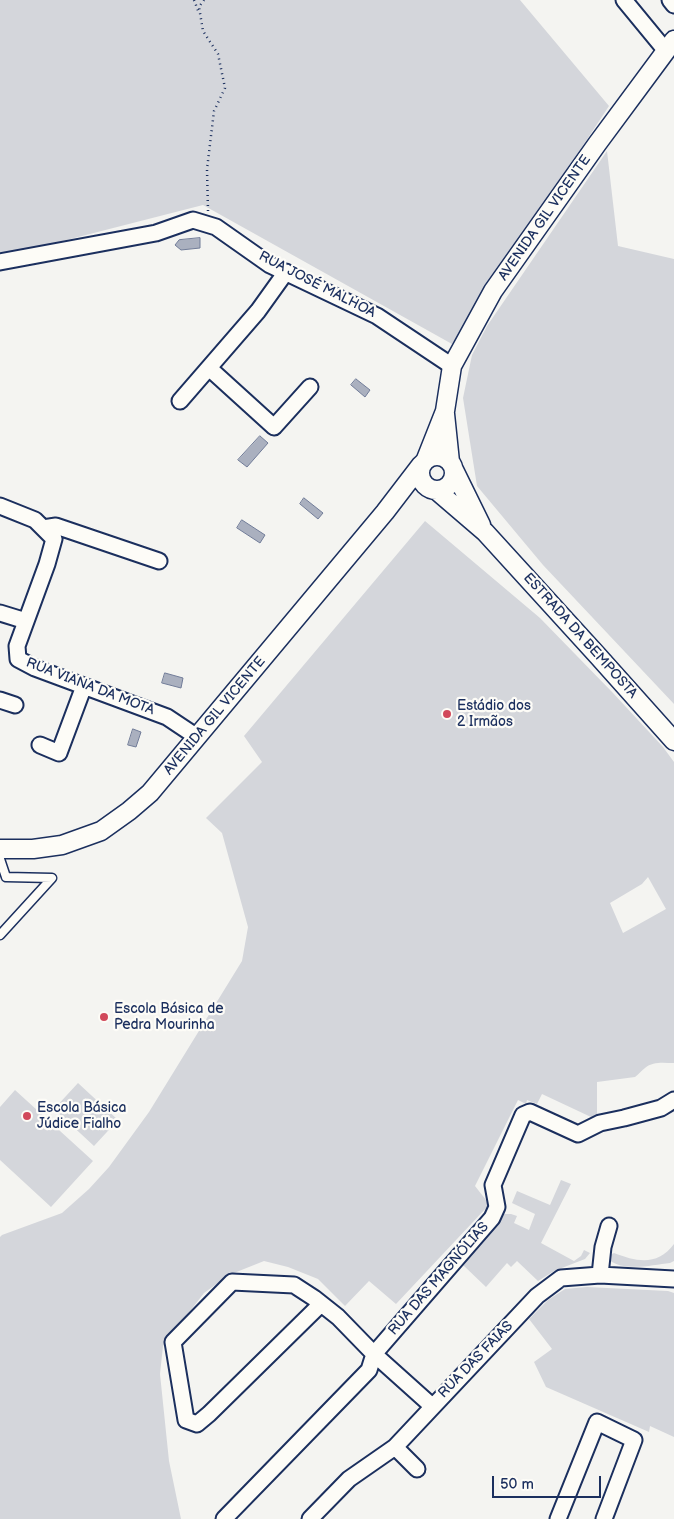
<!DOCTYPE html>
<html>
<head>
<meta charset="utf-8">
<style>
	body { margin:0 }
	#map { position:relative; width:674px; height:1519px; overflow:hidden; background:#f4f4f1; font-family:"Balsamiq Sans",sans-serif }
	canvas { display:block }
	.scale { position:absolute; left:492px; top:1476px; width:109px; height:22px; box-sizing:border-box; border:2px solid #1b2f5e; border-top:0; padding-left:6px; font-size:15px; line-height:18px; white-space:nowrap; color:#1b2f5e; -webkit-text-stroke:4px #fdfcf7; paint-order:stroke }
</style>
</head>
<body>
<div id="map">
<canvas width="674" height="1519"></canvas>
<div class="scale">50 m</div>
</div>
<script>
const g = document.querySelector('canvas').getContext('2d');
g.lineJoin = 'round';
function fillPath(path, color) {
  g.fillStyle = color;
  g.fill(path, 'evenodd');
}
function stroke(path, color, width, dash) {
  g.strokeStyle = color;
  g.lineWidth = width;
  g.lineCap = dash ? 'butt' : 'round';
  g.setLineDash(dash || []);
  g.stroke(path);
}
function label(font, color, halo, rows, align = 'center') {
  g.font = font + ' "Balsamiq Sans",sans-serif';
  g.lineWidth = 4.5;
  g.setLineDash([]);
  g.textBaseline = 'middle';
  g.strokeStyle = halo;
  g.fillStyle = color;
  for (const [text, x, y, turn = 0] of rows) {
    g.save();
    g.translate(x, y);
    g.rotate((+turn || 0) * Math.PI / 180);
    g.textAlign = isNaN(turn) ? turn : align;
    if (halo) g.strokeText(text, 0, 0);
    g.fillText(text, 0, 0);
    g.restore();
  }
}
const green = new Path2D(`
	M 0,0 L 520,0 L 609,106 L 452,344 L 203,205 L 0,257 Z
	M 607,151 L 618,246 L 674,259 L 674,704 L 543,565 L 477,486 L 463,398 L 472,355 L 487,326 Z
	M 425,521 L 540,618 L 613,693 L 663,747 L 674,762 L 674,1063 C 664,1063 653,1061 645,1068 C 641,1071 639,1074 635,1077 L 597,1082 L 597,1119 L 591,1117 L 542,1094 L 537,1104 L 527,1100 L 526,1104 L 518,1100 L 475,1186 L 486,1200 L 488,1206 L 396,1304 L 369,1281 L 345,1306 L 318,1279 L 288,1267 L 264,1261 L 229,1275 L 204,1293 L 163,1346 L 160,1374 L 169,1461 L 181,1519 L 0,1519 L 0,1237 L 2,1235 L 62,1213 L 89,1189 L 109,1167 L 149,1112 L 242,961 L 248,927 L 222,833 L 206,818 L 262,762 L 244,736 ZM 648,877 L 666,909 L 623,933 L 610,903 L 642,884 Z
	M 78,1083 L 118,1120 L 94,1146 L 54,1109 Z
	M 15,1090 L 93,1161 L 51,1207 L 0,1160 L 0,1107 Z
	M 561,1180 L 571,1184 L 541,1243 L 574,1261 L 581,1256 L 584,1250 L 590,1253 L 585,1259 L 554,1271 L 538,1281 L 517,1261 L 511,1267 L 507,1263 L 486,1287 L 463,1265 L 503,1214 L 511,1214 L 517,1216 L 514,1223 L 529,1230 L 535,1214 L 512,1203 L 517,1191 L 550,1205 Z
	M 674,1244 L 674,1261 L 670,1263 C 652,1265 625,1272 609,1260 L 610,1255 L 614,1253 C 637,1262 658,1266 674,1244 Z
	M 587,1287 L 668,1291 L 674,1293 L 674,1437 L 650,1426 L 649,1432 L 546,1387 L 534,1362 L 552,1349 L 529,1319 L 548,1300 L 565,1289 Z`);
const water = new Path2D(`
	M 200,238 L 200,248 L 181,250 L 175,245 L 179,240 Z
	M 356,379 L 370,390 L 365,397 L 351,385 Z
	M 260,436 L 268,443 L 247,467 L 238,460 Z
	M 304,498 L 323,513 L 318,519 L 300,504 Z
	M 242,520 L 265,535 L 260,543 L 237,528 Z
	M 165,673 L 183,678 L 181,688 L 162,683 Z
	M 133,729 L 141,732 L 136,747 L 128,745 Z`);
const path = new Path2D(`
	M 194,0 L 199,13
	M 204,0 L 199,7 L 203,31 L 218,54 L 225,88 L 214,111 L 207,169 L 208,211`);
const service = new Path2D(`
	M 0,859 L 6,877
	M 0,935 L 52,878 L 6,877`);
const minor = new Path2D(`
	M 624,0 L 666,51
	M 670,0 L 674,5
	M 0,262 L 156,233 L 193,220 L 216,227 L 270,265 L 377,316 L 452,366
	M 209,368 L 274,427 L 310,387
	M 180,401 L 258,311 L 286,272
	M 0,506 L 35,520 L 54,539 L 47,564 L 17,646 L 18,659 L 35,668 L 167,717 L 197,737
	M 43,528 L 56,526 L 159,561
	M 0,613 L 26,621
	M 0,700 L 15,705
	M 40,745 L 59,753 L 84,686
	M 600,1275 L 603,1247 L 609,1226
	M 321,1304 L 209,1414 L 197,1424 L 186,1420 L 173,1342 L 232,1282 L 294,1285 L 314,1298 L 338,1317 L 374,1354 L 432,1406
	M 395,1447 L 417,1469
	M 224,1519 L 369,1370 L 374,1354 L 492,1218 L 497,1207 L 493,1185 L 523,1115 L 530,1112 L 578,1134 L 600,1123 L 624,1118 L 661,1108 L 674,1100
	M 310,1519 L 349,1479 L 395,1447 L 537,1296 L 561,1278 L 600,1275 L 674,1279
	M 558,1519 L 597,1422 L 634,1440 L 604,1519`);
const tertiary = new Path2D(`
	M 445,414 L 450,462
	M420 473a17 17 0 1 1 34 0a17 17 0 1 1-34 0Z
	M 426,459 L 445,411 L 452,366 L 493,291 L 597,144 L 674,40
	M 454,470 L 481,525
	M 436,490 L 485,532 L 598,656 L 674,741
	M 0,849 L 33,849 L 62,845 L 101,831 L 129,811 L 150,793 L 385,512 L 421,465`);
const markers = [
	[447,714,5,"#d1495b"],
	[104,1017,5,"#d1495b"],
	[27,1116,5,"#d1495b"]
];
const streetNames = [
	["AVENIDA GIL VICENTE",545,218,-55],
	["RUA JOSÉ MALHOA",317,285,27],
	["ESTRADA DA BEMPOSTA",580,636,48],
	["RUA VIANA DA MOTA",90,687,21],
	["AVENIDA GIL VICENTE",215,716,-50],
	["RUA DAS MAGNÓLIAS",439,1279,-49],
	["RUA DAS FAIAS",476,1360,-46]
];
const poiNames = [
	["Estádio dos",457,706],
	["2 Irmãos",457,722],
	["Escola Básica de",114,1009],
	["Pedra Mourinha",114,1025],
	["Escola Básica",37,1108],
	["Júdice Fialho",37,1124]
];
fillPath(green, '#d4d6db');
fillPath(water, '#aab0bf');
stroke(water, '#717c98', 1);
stroke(service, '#1b2f5e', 11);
stroke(minor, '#1b2f5e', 19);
stroke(tertiary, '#1b2f5e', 21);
stroke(path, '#1b2f5e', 2.5, [1, 4]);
stroke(service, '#fdfcf7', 8);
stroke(minor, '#fdfcf7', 15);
stroke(tertiary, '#fdfcf7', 18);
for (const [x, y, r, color] of markers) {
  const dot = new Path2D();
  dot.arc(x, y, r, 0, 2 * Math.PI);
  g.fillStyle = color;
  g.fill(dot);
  stroke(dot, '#fdfcf7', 2);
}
label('14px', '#1b2f5e', '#fdfcf7', streetNames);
label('14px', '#1b2f5e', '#fdfcf7', poiNames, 'left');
</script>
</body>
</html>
